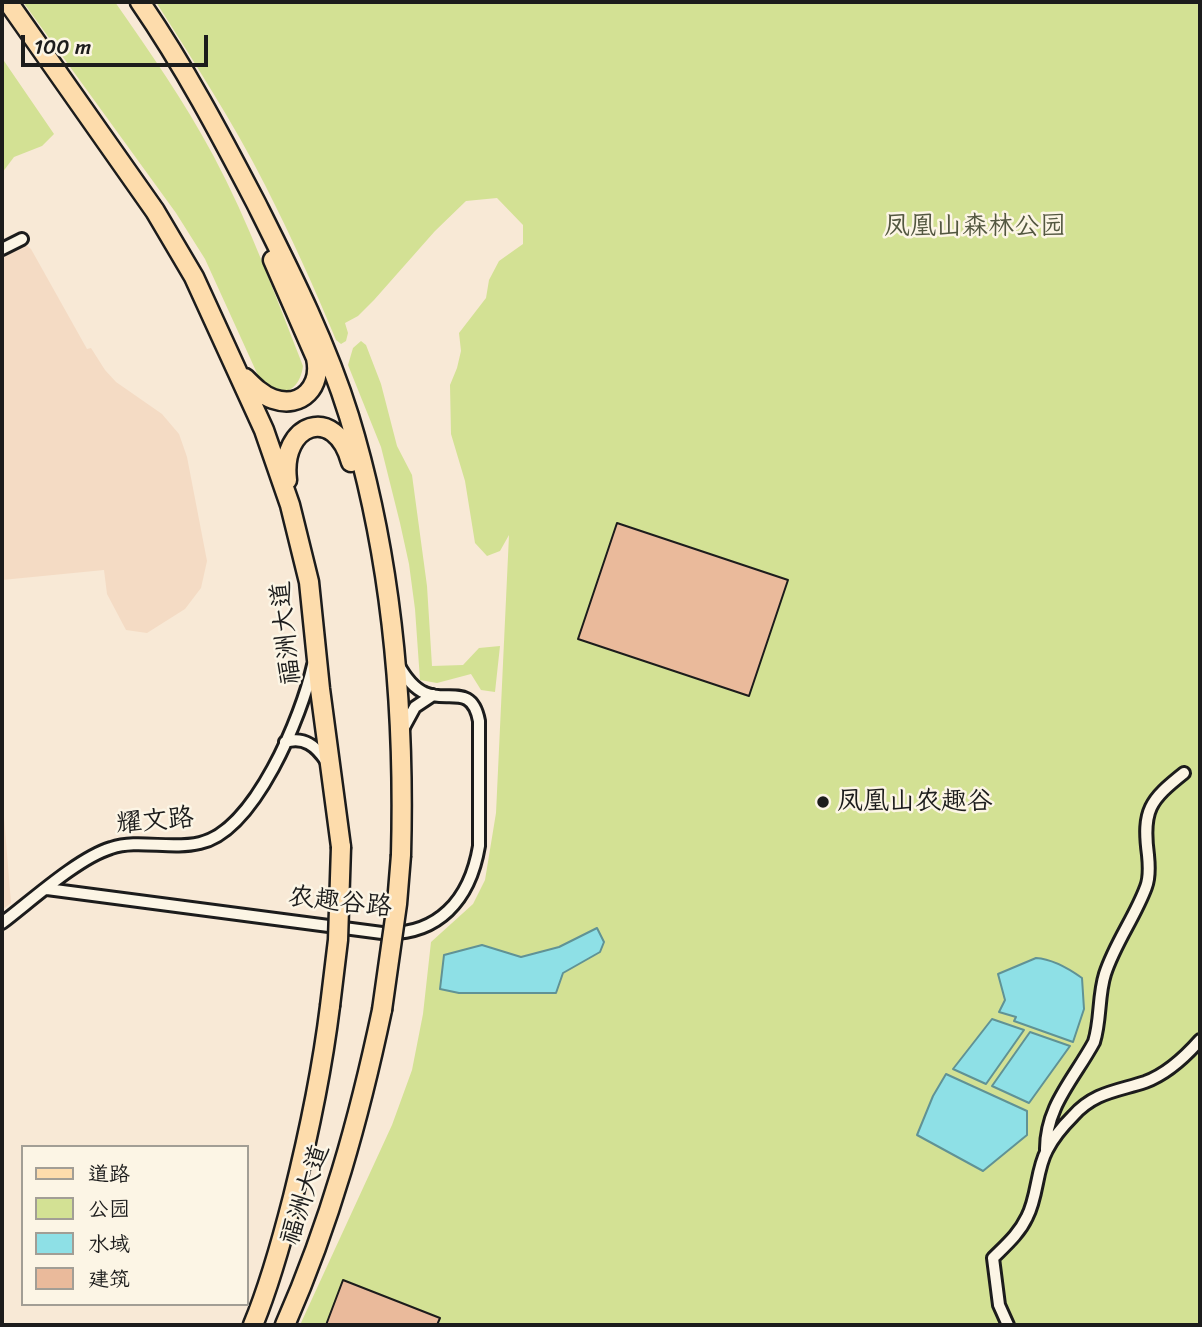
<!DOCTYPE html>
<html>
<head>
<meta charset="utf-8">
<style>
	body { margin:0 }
	#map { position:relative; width:1202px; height:1327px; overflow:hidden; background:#f8e9d6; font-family:Sriracha,"LXGW WenKai TC",sans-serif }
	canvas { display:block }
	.frame { position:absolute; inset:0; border:4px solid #1c1c1c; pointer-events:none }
	.legend { position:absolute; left:21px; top:1145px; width:228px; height:161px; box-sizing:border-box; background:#fcf5e5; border:2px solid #a29e95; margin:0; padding:9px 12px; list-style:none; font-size:21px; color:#1c1c1c }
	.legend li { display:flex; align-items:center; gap:14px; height:35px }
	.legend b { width:35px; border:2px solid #a29e95 }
	.scale { position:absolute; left:21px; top:35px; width:187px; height:32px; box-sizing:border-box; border:4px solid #1c1c1c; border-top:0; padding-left:9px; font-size:21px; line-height:24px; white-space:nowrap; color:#1c1c1c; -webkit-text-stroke:5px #fcf5e5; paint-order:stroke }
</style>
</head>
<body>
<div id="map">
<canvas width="1202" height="1327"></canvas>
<div class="frame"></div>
<ul class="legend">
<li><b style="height:9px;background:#fddcac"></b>道路</li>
<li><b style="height:19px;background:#d3e194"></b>公园</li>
<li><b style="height:19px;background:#8ee0e6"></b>水域</li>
<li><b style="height:19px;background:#eaba9b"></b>建筑</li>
</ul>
<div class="scale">100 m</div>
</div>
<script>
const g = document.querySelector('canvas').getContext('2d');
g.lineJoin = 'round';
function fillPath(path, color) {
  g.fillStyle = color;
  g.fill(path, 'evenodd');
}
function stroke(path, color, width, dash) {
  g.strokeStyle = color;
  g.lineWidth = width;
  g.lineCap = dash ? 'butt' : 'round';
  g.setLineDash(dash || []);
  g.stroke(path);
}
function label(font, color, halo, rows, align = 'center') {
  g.font = font + ' Sriracha,"LXGW WenKai TC",sans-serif';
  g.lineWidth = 5;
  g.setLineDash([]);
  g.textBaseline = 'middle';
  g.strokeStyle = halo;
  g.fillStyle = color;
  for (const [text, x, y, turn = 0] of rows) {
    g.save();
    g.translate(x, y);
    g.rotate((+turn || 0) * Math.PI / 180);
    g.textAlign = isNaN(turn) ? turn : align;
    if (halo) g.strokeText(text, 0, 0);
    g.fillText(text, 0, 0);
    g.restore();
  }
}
const built = new Path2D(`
	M 19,243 L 25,244 L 31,249 L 87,349 L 91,348 L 105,370 L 116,382 L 162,414 L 179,434 L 187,457 L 207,561 L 201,588 L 185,609 L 147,633 L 126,630 L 107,594 L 104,570 L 2,580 L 2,251 Z
	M 2,792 L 11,903 L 2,910 Z`);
const green = new Path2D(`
	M 23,2 L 115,2 C 150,52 184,101 213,155 C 249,222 275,295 303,366 C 300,391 280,401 261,382 L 205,259 L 176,213 Z
	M 156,2 L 1200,2 L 1200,1325 L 300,1325 L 392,1125 L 412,1070 L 423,1014 L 431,942 L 473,904 L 485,880 L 496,813 L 509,535 L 500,551 L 487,556 L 475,543 L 465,481 L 451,434 L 450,385 L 457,368 L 461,351 L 459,333 L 486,298 L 489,280 L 499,261 L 523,244 L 523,225 L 497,198 L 466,201 L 435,231 L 374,300 L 358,316 L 345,323 L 348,333 L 346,341 L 341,344 L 336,340 C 314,287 291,236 265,185 C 233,122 194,62 156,2 Z
	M 2,58 L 54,134 L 42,146 L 14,157 L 2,173 Z
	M 361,341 L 366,345 L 381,384 L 397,446 L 412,475 L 427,586 L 432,666 L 463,665 L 479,648 L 500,646 L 495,692 L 481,690 L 471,674 L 437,683 L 420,680 L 415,609 L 409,564 L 400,523 L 381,447 L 348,365 L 353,348 Z`);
const water = new Path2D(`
	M 597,928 L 604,942 L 600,952 L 563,973 L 556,993 L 459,993 L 440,989 L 444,955 L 482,945 L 521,957 L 559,947 Z
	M 1036,958 C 1053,959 1068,968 1082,978 L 1084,1009 L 1073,1042 L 1014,1021 L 1016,1017 L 999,1012 L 1005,1000 L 998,974 Z
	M 992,1019 L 1024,1030 L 986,1084 L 953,1069 Z
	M 1030,1032 L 1070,1046 L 1029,1103 L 992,1086 Z
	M 946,1074 L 1027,1111 L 1027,1135 L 983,1171 L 917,1135 L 933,1096 Z`);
const building = new Path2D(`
	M 617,523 L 788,580 L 749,696 L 578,639 Z
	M 343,1280 L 440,1318 L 437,1325 L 326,1325 Z`);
const minor = new Path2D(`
	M 2,249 L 22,239
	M 403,729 L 415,707 L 433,695
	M 285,742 C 304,736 316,746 326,761
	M 47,889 L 382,933 C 438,936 470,900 479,846 L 479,721 C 472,683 447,703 425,693 C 413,688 404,675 398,664
	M 2,923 C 31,901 78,858 111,848 C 138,839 171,850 200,843 C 255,831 302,715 313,665
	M 1046,1151 C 1045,1107 1074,1079 1094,1042 C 1101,1020 1098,996 1105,974 C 1115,943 1135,917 1146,887 C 1150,877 1149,865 1148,855 C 1142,810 1150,800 1184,773
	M 1008,1325 L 999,1305 L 993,1258 C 1006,1245 1019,1234 1027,1217 C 1038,1196 1036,1170 1047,1150 C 1053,1138 1064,1125 1073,1116 C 1094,1092 1118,1091 1145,1082 C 1167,1074 1185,1057 1200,1040`);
const primary = new Path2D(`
	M 8,2 L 155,211 L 194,277 L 264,430 L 290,505 L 309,582 L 320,689 L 341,847
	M 140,2 C 184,66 220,134 256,203 C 291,273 326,342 349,416 C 392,557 405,708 401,855
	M 245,378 C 254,387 262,395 273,399 C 302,409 322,386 316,358 L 273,260
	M 287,480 C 280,423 335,404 351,462
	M 253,1325 C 270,1284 282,1240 293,1197 C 309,1133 322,1071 330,1006
	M 285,1325 C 330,1223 359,1119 382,1010`);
const primaryBridge = new Path2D(`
	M 330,1006 L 338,940 L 341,847
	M 382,1010 L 397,904 L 401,855`);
const markers = [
	[823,802,7,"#1c1c1c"]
];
const parkNames = [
	["凤凰山森林公园",975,227]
];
const streetNames = [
	["福洲大道",287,633,-96],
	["耀文路",155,822,-5],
	["农趣谷路",340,903,6],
	["福洲大道",306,1195,-72]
];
const poiNames = [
	["凤凰山农趣谷",837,802]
];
fillPath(built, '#f4dbc4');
fillPath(green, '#d3e194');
fillPath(water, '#8ee0e6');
stroke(water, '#609295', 2);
fillPath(building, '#eaba9b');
stroke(building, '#1c1c1c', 2);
stroke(minor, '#1c1c1c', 16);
stroke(primary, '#1c1c1c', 23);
stroke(minor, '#fcf5e5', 10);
stroke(primary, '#fddcac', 18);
stroke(primaryBridge, '#1c1c1c', 23, []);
stroke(primaryBridge, '#fddcac', 18);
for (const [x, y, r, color] of markers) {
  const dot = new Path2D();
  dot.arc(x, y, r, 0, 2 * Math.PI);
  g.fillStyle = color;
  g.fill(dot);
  stroke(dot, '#fcf5e5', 2.5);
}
label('26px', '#535740', '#fcf5e5', parkNames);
label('26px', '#1c1c1c', '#fcf5e5', streetNames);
label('26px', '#1c1c1c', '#fcf5e5', poiNames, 'left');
</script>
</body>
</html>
